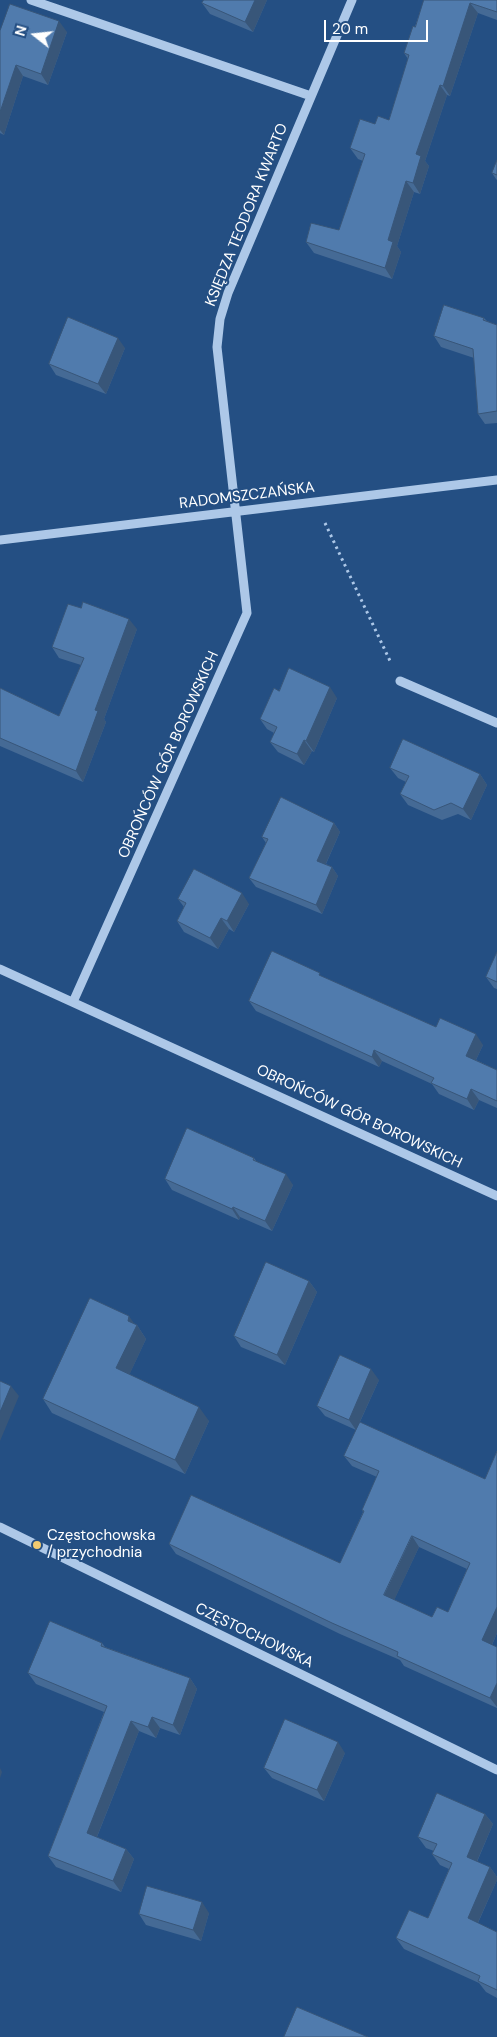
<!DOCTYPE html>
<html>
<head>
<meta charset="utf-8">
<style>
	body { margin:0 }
	#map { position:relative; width:497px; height:2037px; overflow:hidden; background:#244f83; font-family:"DM Sans",sans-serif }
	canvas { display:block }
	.north { position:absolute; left:10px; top:10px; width:50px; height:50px; -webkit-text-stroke:4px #244f83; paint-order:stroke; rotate:286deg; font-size:14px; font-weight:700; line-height:20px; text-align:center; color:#fff }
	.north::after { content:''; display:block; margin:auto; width:18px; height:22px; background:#fff; clip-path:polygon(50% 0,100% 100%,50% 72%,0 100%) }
	.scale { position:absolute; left:324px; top:20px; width:104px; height:22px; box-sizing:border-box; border:2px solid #fff; border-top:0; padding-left:6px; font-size:15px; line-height:18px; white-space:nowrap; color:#fff; -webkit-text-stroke:4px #244f83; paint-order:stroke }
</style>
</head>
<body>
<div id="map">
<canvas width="497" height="2037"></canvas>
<div class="north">N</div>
<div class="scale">20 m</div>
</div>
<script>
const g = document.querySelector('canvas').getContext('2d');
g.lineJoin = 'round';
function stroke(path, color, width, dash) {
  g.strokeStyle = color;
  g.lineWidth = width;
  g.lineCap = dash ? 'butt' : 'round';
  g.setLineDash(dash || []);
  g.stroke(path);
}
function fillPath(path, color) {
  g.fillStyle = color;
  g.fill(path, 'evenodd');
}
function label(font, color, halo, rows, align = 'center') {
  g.font = font + ' "DM Sans",sans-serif';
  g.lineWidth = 4;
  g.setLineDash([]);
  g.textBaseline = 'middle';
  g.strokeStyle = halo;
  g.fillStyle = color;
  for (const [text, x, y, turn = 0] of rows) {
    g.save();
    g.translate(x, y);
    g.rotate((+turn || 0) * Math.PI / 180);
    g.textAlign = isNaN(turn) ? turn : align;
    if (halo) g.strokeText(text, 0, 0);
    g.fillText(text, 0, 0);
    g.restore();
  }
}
const path = new Path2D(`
	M 325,523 L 391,663`);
const minor = new Path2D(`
	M 31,0 L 311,96
	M 0,540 L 497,480
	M 400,681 L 497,723
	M 0,969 L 497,1196
	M 73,1002 L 247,613 L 217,347 L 220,319 L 228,293 L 352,0
	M 0,1527 L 497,1770`);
const wall = new Path2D(`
	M 204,0 L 267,0 L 253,32 L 210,14 L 202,3 Z
	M 424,0 L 497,0 L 497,20 L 478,13 L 450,96 L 447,95 L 425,161 L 429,166 L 420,194 L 414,192 L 397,246 L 401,252 L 392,279 L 314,253 L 306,242 L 339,230 L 363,161 L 358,159 L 350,148 L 375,124 L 389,120 L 408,59 L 404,53 L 415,27 Z
	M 0,31 L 67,32 L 48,85 L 23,76 L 4,135 L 0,133 Z
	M 492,173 L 497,175 L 497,180 L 496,179 Z
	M 484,318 L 487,321 L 497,325 L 497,423 L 485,424 L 478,414 L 474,358 L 441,347 L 434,336 Z
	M 125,348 L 106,394 L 56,375 L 49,364 Z
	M 137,629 L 104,719 L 106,722 L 83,782 L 0,746 L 0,688 L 59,716 L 81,665 L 59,658 L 52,647 Z
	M 279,691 L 337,698 L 314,752 L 312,751 L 304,765 L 278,752 L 270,742 L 274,733 L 267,729 L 260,719 Z
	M 390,768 L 480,774 L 487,785 L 471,820 L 458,814 L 442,820 L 408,805 L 400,794 L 406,782 L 398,778 Z
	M 334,823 L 340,832 L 326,864 L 332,867 L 338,876 L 322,914 L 256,887 L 249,878 L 266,843 L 262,837 Z
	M 178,899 L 249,904 L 234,932 L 229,929 L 218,949 L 184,932 L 177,921 L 184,907 Z
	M 497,952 L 497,989 L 494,988 L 486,977 Z
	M 323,977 L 436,1027 L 483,1045 L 476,1060 L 497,1070 L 497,1108 L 479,1100 L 474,1110 L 439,1094 L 432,1084 L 382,1061 L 379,1067 L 256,1011 L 249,1001 Z
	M 254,1158 L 257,1162 L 293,1185 L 272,1231 L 240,1217 L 239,1220 L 172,1190 L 165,1179 Z
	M 309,1281 L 317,1292 L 285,1365 L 241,1347 L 234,1336 Z
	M 134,1324 L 137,1325 L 146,1339 L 129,1375 L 209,1421 L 185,1474 L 52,1413 L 43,1399 Z
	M 379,1380 L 359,1424 L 485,1479 L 497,1451 L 497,1633 L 492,1645 L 497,1647 L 497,1708 L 404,1666 L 400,1660 L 340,1634 L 176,1554 L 169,1544 L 340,1563 L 363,1512 L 362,1510 L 377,1477 L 352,1466 L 344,1456 L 356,1430 L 325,1416 L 317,1406 ZM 419,1547 L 467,1569 L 448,1612 L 432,1617 L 394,1600 Z
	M 102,1643 L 105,1647 L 190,1678 L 197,1689 L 180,1735 L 160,1728 L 156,1738 L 139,1731 L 97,1837 L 126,1849 L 134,1859 L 121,1892 L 56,1867 L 48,1856 L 104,1712 L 36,1684 L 28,1673 Z
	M 345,1753 L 324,1801 L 272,1778 L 264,1768 Z
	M 485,1814 L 493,1824 L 477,1862 L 490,1867 L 497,1877 L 497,1880 L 478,1923 L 497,1932 L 497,1998 L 486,1992 L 479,1983 L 404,1949 L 396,1938 L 428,1918 L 449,1869 L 440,1865 L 432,1854 L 434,1851 L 426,1848 L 418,1837 Z
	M 209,1913 L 201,1941 L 146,1925 L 139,1914 Z`);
const shadedWall = new Path2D(`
	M 255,0 L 267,0 L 253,32 L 245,22 Z
	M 470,3 L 478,13 L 450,96 L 443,86 Z
	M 59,21 L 67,32 L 48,85 L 41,74 Z
	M 16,65 L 23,76 L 4,135 L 0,130 L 0,112 Z
	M 440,85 L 447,95 L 425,161 L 429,166 L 420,194 L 413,183 L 416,154 Z
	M 406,181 L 414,192 L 397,246 L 401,252 L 392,279 L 385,268 L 388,240 Z
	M 118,338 L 125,348 L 106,394 L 98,384 Z
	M 129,619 L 137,629 L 104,719 L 106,722 L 83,782 L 76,771 L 95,710 Z
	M 330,687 L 337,698 L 314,752 L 306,741 Z
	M 304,740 L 312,751 L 304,765 L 297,754 Z
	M 480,774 L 487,785 L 471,820 L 463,809 Z
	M 334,823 L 340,832 L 323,870 L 317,861 Z
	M 332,867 L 338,876 L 322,914 L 316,905 Z
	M 242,893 L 249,904 L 234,932 L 227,921 Z
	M 221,918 L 229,929 L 218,949 L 210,938 Z
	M 476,1034 L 483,1045 L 473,1066 L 466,1056 Z
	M 374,1050 L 382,1061 L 379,1067 L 372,1057 Z
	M 471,1089 L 479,1100 L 474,1110 L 467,1099 Z
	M 286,1174 L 293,1185 L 272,1231 L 265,1221 Z
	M 233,1207 L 240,1217 L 239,1220 L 232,1209 Z
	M 309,1281 L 317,1292 L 285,1365 L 277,1355 Z
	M 129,1316 L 136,1326 L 137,1325 L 146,1339 L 126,1382 L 116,1368 Z
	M 371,1369 L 379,1380 L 356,1430 L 349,1420 Z
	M 11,1386 L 19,1396 L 0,1441 L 0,1412 Z
	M 199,1407 L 209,1421 L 185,1474 L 175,1460 Z
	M 412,1536 L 419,1547 L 392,1605 L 384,1595 Z
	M 497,1607 L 497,1633 L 489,1651 L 482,1640 Z
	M 190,1678 L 197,1689 L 180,1735 L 173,1725 Z
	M 497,1683 L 497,1707 L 490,1698 Z
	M 152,1717 L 160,1728 L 156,1738 L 148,1727 Z
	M 131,1721 L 139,1731 L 94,1844 L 87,1833 Z
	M 338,1742 L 345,1753 L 324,1801 L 317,1790 Z
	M 0,1768 L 2,1772 L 0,1778 Z
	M 485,1814 L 493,1824 L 474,1868 L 467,1857 Z
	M 126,1849 L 134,1859 L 121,1892 L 113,1881 Z
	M 490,1867 L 497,1877 L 497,1880 L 475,1929 L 468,1918 Z
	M 202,1902 L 209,1913 L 201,1941 L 193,1930 Z`);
const building = new Path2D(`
	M 204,0 L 255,0 L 245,22 L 202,3 Z
	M 424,0 L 497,0 L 497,12 L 470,3 L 443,86 L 440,85 L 416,154 L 421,156 L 413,183 L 406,181 L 388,240 L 393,242 L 385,268 L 306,242 L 311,223 L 339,230 L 365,154 L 350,148 L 360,119 L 375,124 L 378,116 L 389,120 L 409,55 L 404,53 L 413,26 L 415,27 Z
	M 10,4 L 59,21 L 41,74 L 16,65 L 0,112 L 0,31 Z
	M 497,160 L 497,175 L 492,173 Z
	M 444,305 L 484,318 L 483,320 L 497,325 L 497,411 L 478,414 L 473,349 L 434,336 Z
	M 68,317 L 118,338 L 98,384 L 49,364 Z
	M 83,602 L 129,619 L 95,710 L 98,711 L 76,771 L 0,738 L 0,688 L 59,716 L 84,658 L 52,647 L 68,604 L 81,608 Z
	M 289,668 L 330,687 L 306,741 L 304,740 L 297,754 L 270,742 L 277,727 L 260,719 L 274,688 L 279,691 Z
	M 403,739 L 480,774 L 463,809 L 451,803 L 434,810 L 400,794 L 409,776 L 390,768 Z
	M 281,797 L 334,823 L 317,861 L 332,867 L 316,905 L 249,878 L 268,839 L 262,837 Z
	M 194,869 L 242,893 L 227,921 L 221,918 L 210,938 L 177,921 L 186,903 L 178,899 Z
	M 272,951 L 320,973 L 319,975 L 436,1027 L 440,1018 L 476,1034 L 466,1056 L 497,1070 L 497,1101 L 471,1089 L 467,1099 L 431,1083 L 434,1078 L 374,1050 L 372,1057 L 249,1001 Z
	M 497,952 L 497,982 L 486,977 Z
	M 187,1128 L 254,1158 L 253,1160 L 286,1174 L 265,1221 L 233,1207 L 232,1209 L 165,1179 Z
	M 266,1262 L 309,1281 L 277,1355 L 234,1336 Z
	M 90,1298 L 129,1316 L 128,1321 L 137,1325 L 116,1368 L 199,1407 L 175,1460 L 43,1399 Z
	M 340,1355 L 371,1369 L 349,1420 L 317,1406 Z
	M 0,1381 L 11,1386 L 0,1412 Z
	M 360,1422 L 485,1479 L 497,1451 L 497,1607 L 482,1640 L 497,1647 L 497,1683 L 490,1698 L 397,1656 L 398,1652 L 332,1623 L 169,1544 L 191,1495 L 340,1563 L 364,1511 L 362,1510 L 379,1471 L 344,1456 ZM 412,1536 L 470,1563 L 448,1612 L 437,1607 L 432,1617 L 384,1595 Z
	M 50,1621 L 102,1643 L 101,1646 L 190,1678 L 173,1725 L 152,1717 L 148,1727 L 131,1721 L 87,1833 L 126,1849 L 113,1881 L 48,1856 L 107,1706 L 28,1673 Z
	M 285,1719 L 338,1742 L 317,1790 L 264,1768 Z
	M 437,1793 L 485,1814 L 467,1857 L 490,1867 L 468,1918 L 497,1932 L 497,1990 L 478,1981 L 480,1976 L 396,1938 L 409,1910 L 428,1918 L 452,1863 L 432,1854 L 437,1844 L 418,1837 Z
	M 147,1886 L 202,1902 L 193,1930 L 139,1914 Z
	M 297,2007 L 368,2037 L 284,2037 Z`);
const markers = [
	[37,1545,5,"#f2cb70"]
];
const streetNames = [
	["KSIĘDZA TEODORA KWARTO",247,215,-68],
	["RADOMSZCZAŃSKA",247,496,-7],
	["OBROŃCÓW GÓR BOROWSKICH",169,755,-66],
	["OBROŃCÓW GÓR BOROWSKICH",359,1117,25],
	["CZĘSTOCHOWSKA",254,1636,26]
];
const poiNames = [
	["Częstochowska",47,1536],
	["/ przychodnia",47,1553]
];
stroke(path, '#adc8e8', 3, [2.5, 4]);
stroke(minor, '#adc8e8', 9);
fillPath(wall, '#456a95');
fillPath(shadedWall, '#385679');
fillPath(building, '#507bad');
stroke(building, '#385679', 1);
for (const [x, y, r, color] of markers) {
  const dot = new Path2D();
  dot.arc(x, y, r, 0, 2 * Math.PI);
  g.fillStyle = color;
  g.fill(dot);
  stroke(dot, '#244f83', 2);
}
label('15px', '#fff', '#244f83', streetNames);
label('15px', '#fff', '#244f83', poiNames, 'left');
</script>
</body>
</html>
